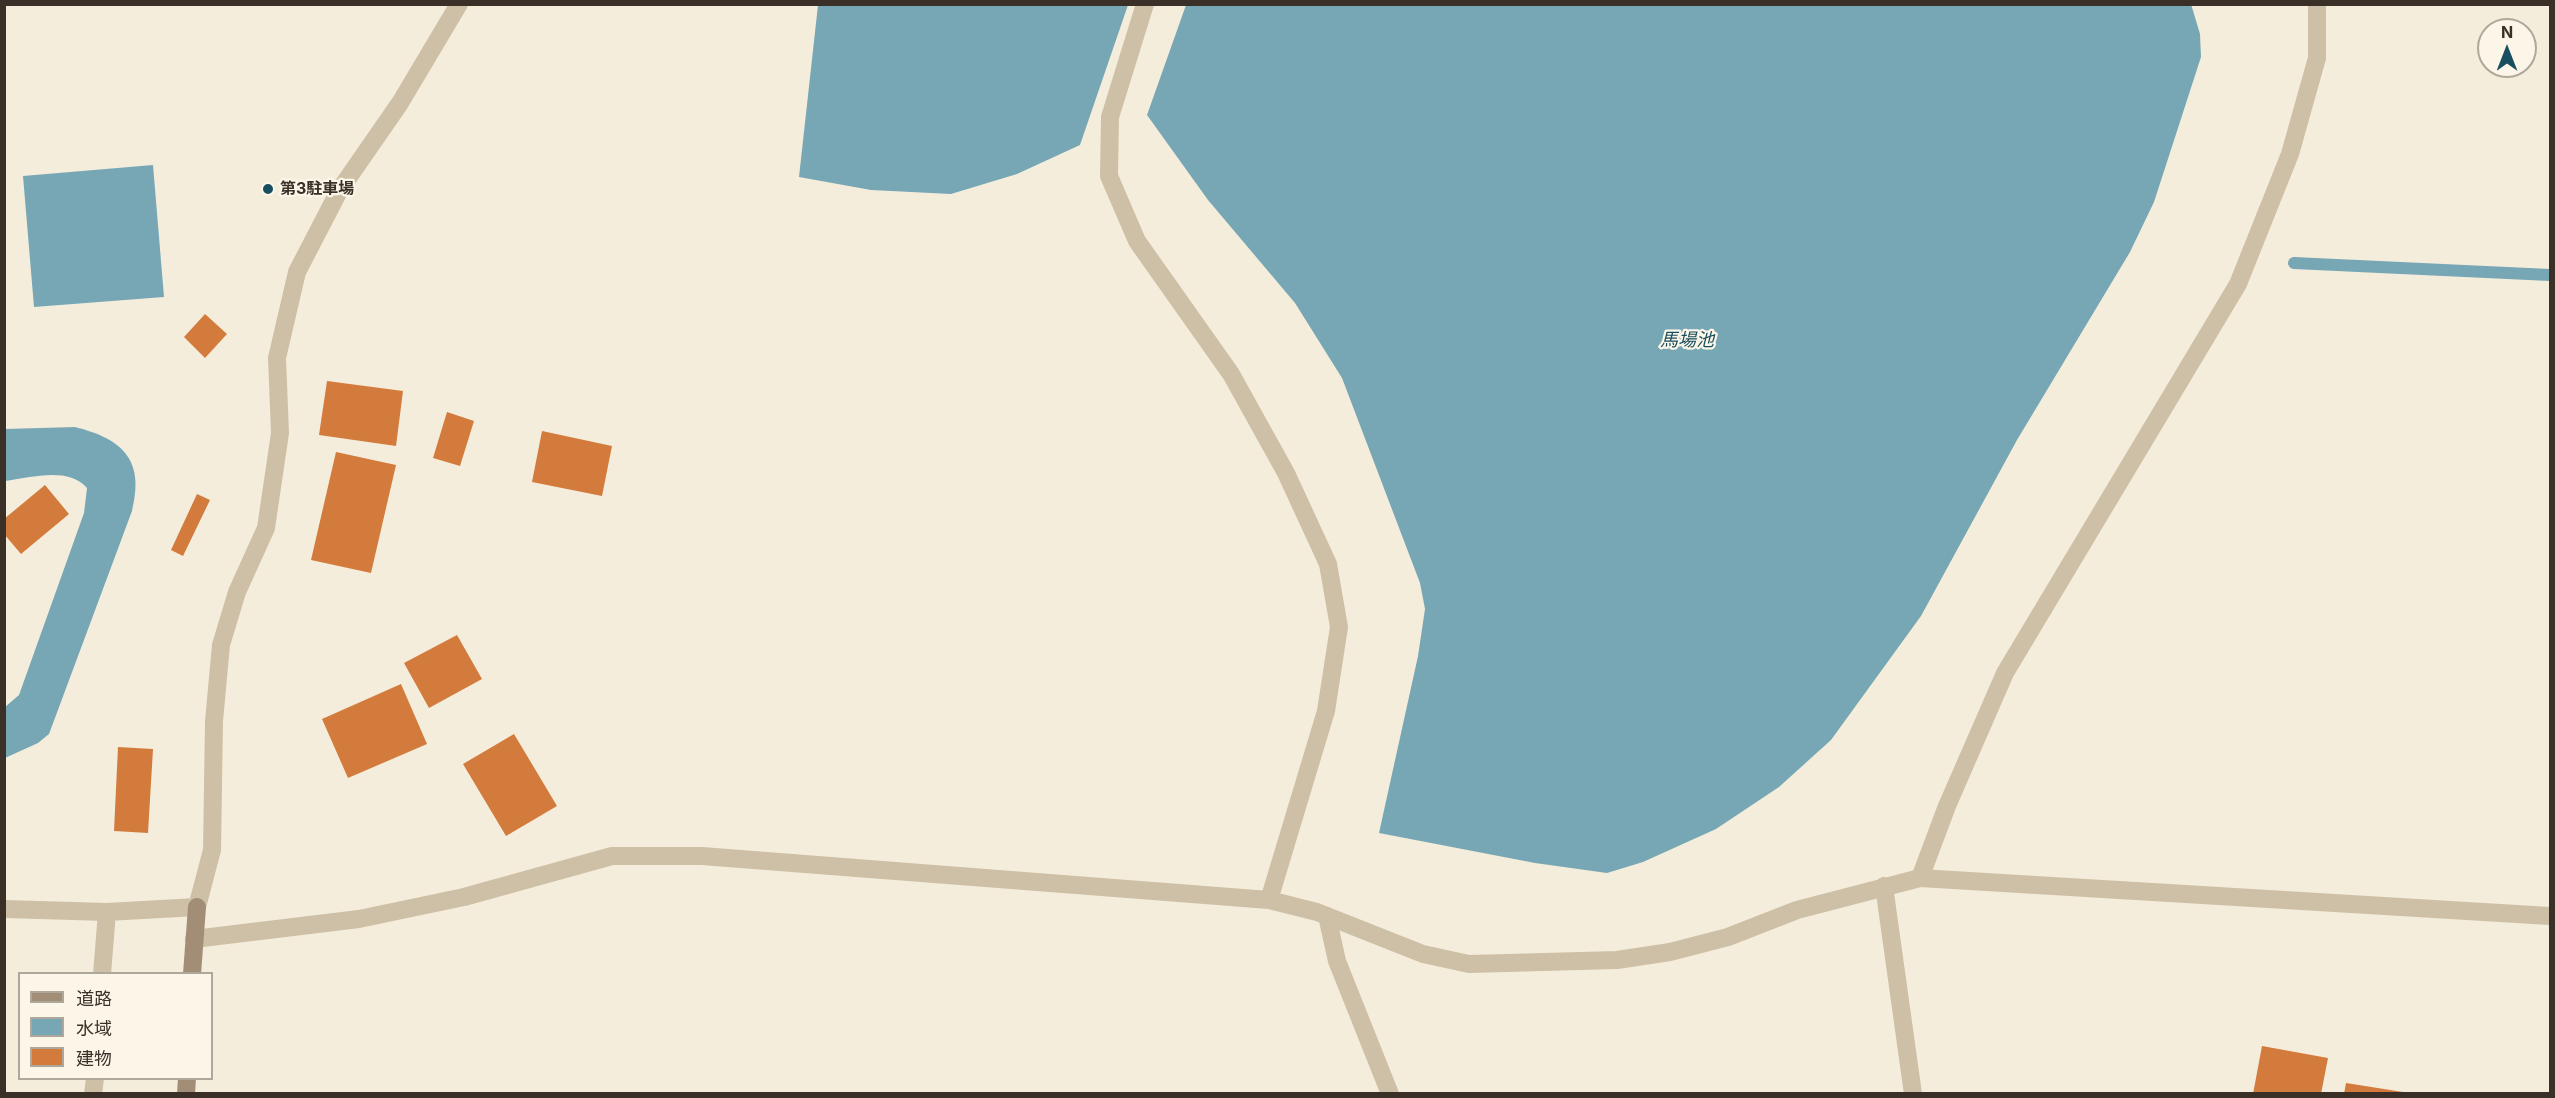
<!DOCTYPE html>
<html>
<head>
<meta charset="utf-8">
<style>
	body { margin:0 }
	#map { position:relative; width:2555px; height:1098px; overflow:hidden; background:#f5eddb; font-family:Inter,"Noto Sans JP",sans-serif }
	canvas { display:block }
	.frame { position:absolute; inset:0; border:6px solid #3a3028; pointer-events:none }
	.legend { position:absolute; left:18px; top:972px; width:195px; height:108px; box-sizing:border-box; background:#fcf6e8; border:2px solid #aea79b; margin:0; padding:8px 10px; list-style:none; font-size:18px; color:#3a3028 }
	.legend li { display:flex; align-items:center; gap:12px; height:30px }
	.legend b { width:30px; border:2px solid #aea79b }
	.north { position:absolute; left:2477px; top:18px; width:60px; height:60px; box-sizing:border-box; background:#fcf6e8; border:2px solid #aea79b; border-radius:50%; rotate:0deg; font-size:16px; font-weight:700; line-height:24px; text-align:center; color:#3a3028 }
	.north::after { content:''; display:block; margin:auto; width:21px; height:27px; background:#184e60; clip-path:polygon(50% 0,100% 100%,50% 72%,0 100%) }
</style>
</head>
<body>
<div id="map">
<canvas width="2555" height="1098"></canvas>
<div class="frame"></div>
<ul class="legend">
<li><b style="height:8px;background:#a28e77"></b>道路</li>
<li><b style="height:16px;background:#77a7b5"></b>水域</li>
<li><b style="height:16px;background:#d37b3c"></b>建物</li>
</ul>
<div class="north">N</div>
</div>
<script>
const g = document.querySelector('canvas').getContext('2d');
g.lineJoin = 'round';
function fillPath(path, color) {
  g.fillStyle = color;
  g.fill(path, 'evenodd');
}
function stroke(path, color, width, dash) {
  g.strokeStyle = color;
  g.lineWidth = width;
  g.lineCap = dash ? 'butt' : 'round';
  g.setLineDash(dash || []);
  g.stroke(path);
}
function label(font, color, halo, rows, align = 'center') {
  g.font = font + ' Inter,"Noto Sans JP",sans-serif';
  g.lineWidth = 4.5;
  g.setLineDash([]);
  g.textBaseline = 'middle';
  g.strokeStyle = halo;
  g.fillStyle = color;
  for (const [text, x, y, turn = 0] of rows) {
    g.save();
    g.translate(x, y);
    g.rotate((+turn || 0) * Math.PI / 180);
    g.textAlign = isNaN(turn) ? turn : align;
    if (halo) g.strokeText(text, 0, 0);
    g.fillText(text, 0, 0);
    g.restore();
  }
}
const water = new Path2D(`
	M 2191,4 L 2200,34 L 2201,57 L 2154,202 L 2130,252 L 2017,440 L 1921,616 L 1831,740 L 1779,787 L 1716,829 L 1643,862 L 1607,873 L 1535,863 L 1379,833 L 1418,656 L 1425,609 L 1420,583 L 1342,378 L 1295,303 L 1208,200 L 1147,115 L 1186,5 Z
	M 818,5 L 818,4 L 1128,5 L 1080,145 L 1017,174 L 951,194 L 871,190 L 799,177 Z
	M 153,165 L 164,297 L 34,307 L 23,176 Z
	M 75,427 C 123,439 145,460 132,511 L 49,734 L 38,743 L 5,758 L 5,707 L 19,695 L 84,513 L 87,488 C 68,466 30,478 5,481 L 5,429 Z`);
const stream = new Path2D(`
	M 2294,263 L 2550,275`);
const building = new Path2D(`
	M 205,314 L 227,334 L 205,358 L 184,337 Z
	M 327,381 L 403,391 L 396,446 L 319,435 Z
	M 447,412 L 474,421 L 460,466 L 433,458 Z
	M 542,431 L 612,446 L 602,496 L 532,482 Z
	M 336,452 L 396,465 L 371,573 L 311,560 Z
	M 45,485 L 69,514 L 21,554 L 4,534 L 4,519 Z
	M 197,494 L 210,500 L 183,556 L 171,550 Z
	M 457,635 L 482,679 L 429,708 L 404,663 Z
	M 401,684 L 427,744 L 348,778 L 322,719 Z
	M 514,734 L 557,806 L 506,836 L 463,764 Z
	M 118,747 L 153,749 L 148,833 L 114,831 Z
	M 2262,1046 L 2328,1058 L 2321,1094 L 2253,1094 Z
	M 2346,1083 L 2403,1092 L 2403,1094 L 2344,1094 Z`);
const lane = new Path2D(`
	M 4,909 L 107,912 L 197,907
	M 102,974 L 107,912
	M 93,1094 L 95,1078`);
const street = new Path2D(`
	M 1145,4 L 1110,117 L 1109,176 L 1137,241 L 1231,374 L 1286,473 L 1328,564 L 1339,627 L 1326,711 L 1269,900
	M 1920,878 L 1947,806 L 2005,673 L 2238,284 L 2290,154 L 2317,58 L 2317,4
	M 1884,886 L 1913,1094
	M 197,907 L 212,850 L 214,721 L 221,645 L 237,592 L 266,528 L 280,433 L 277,358 L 297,272 L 339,191 L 400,103 L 459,4
	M 1327,916 L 1337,961 L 1390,1094
	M 194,939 L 359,919 L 464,897 L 612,856 L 702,856 L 1269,900 L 1317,912 L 1423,954 L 1469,964 L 1617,960 L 1670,952 L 1728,937 L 1797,910 L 1920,878 L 2550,916`);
const secondary = new Path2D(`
	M 192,974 L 197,907
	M 186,1094 L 187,1078`);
const markers = [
	[268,189,6,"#184e60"]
];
const poiNames = [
	["第3駐車場",280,189]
];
const waterNames = [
	["馬場池",1687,341]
];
fillPath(water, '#77a7b5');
stroke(stream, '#77a7b5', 12);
fillPath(building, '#d37b3c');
stroke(lane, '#cec0a6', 18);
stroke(street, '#cec0a6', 18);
stroke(secondary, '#a28e77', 18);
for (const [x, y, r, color] of markers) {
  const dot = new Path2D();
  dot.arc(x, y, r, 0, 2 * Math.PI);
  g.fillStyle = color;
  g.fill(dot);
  stroke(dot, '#fcf6e8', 2);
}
label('bold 16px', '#3a3028', '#fcf6e8', poiNames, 'left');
label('italic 18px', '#184e60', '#fcf6e8', waterNames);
</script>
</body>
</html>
